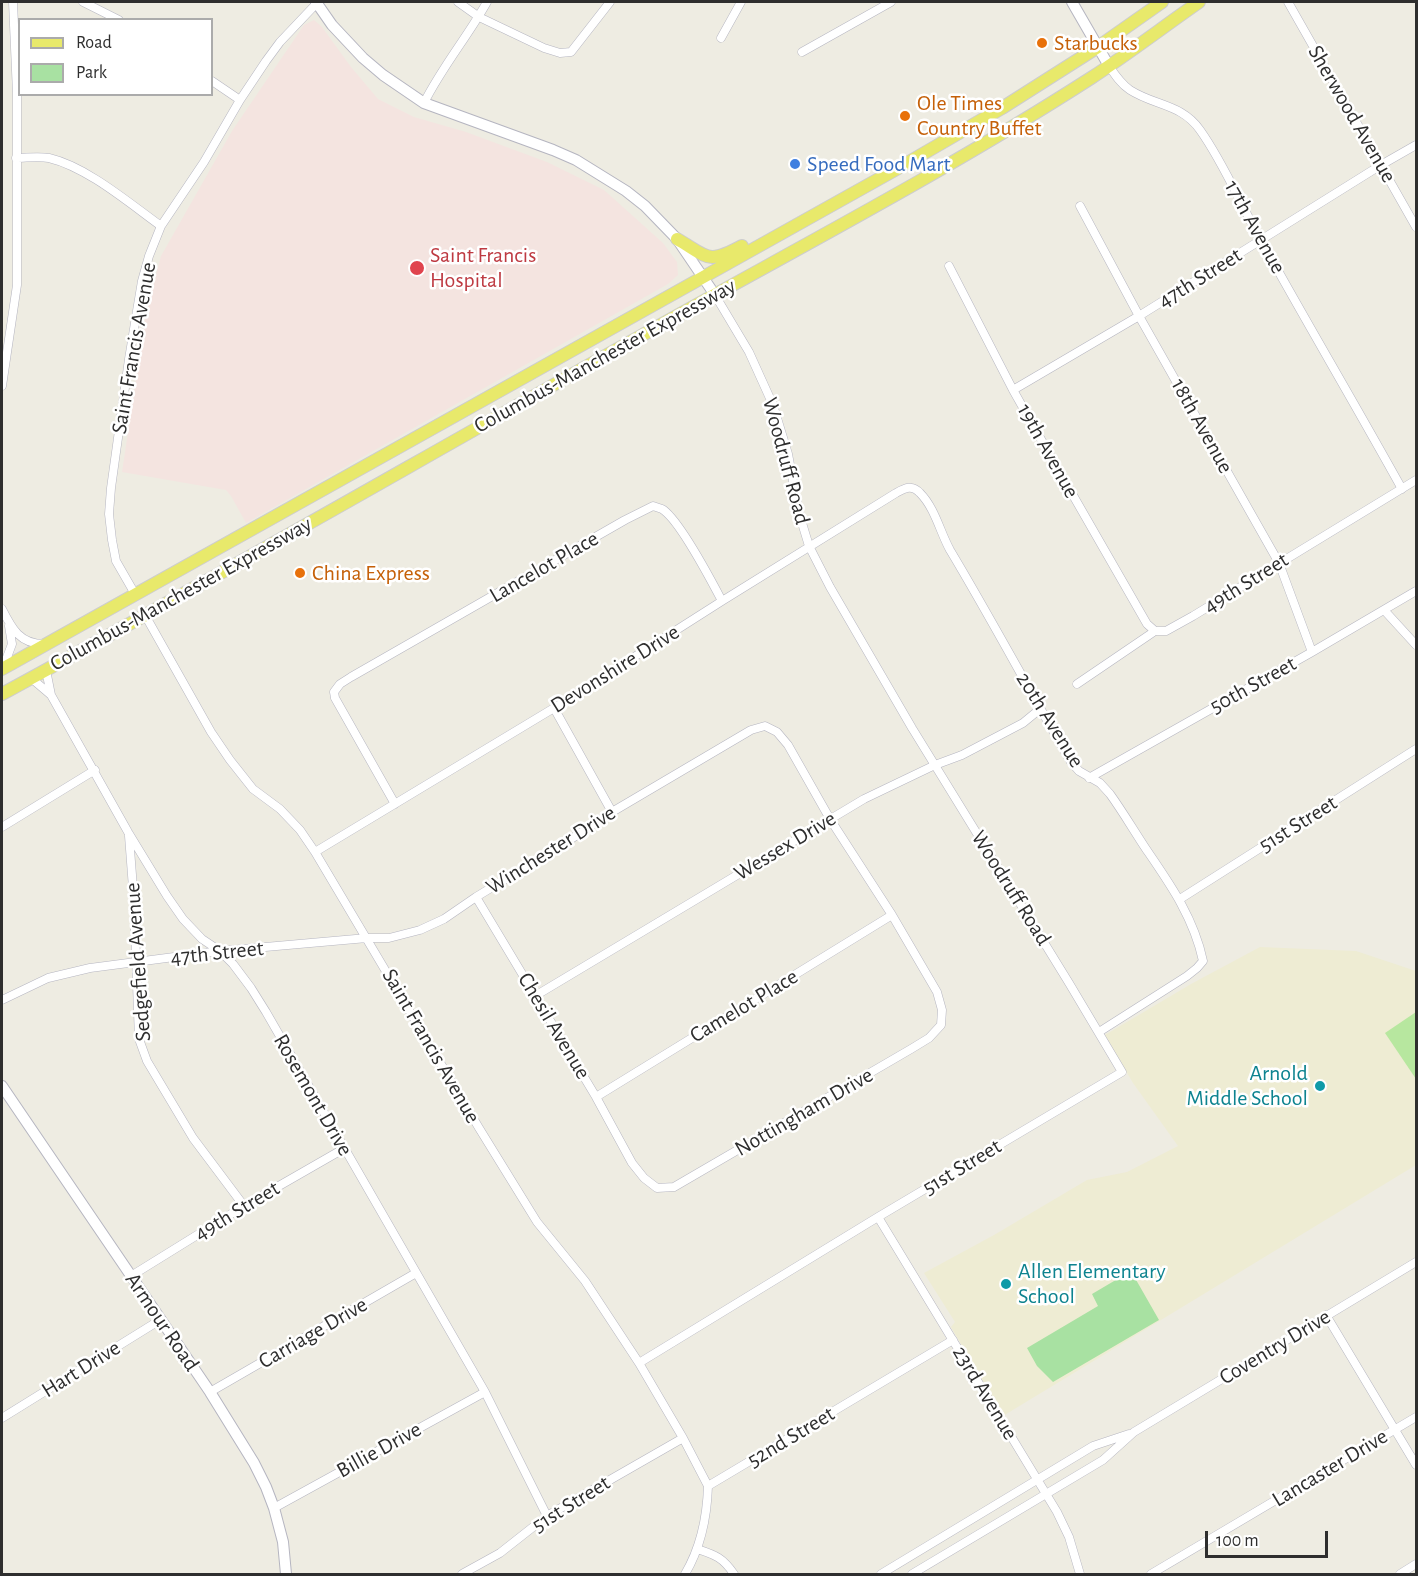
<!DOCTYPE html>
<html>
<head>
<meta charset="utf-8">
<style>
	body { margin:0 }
	#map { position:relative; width:1418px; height:1576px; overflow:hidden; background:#eeece2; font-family:"Alegreya Sans",sans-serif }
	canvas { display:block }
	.frame { position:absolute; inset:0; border:3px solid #2e2e2e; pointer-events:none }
	.legend { position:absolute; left:18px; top:18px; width:195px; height:78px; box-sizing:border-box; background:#fff; border:2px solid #ababab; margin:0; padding:8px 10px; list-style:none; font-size:18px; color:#2e2e2e }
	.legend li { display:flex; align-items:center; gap:12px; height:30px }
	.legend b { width:30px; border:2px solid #ababab }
	.scale { position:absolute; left:1205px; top:1531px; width:123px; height:27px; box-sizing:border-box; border:3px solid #2e2e2e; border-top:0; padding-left:8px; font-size:18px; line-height:21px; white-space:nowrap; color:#2e2e2e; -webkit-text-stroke:4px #fff; paint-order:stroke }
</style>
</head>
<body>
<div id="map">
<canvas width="1418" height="1576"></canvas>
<div class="frame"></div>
<ul class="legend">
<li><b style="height:8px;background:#e8e96b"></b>Road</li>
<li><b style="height:16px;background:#a8e1a2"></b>Park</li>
</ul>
<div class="scale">100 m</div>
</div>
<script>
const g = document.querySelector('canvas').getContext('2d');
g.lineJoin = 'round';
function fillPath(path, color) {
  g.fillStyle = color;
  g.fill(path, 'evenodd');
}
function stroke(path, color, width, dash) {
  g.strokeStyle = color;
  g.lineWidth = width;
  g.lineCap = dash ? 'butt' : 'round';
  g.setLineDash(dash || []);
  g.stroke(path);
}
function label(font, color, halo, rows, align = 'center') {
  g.font = font + ' "Alegreya Sans",sans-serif';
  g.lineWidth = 5;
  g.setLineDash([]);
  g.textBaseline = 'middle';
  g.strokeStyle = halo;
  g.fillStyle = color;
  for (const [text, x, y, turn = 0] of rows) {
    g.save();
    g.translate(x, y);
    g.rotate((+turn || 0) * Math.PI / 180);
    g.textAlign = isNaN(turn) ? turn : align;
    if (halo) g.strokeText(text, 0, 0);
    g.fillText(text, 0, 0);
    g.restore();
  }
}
const education = new Path2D(`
	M 1260,947 L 1356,951 L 1416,971 L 1416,1165 L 1003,1416 L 951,1327 L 955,1322 L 924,1273 L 994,1235 L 1087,1180 L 1127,1172 L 1178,1146 L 1133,1083 L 1105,1035 L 1191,984 Z`);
const medical = new Path2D(`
	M 314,20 L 322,27 L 351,67 L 378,99 L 414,117 L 466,132 L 547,162 L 604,190 L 663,243 L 677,262 L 678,275 L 668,284 L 246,523 L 231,496 L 226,490 L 122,472 L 146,312 L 161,256 L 232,131 L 304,25 Z`);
const green = new Path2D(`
	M 1131,1271 L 1159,1320 L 1053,1382 L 1037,1366 L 1027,1348 L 1098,1306 L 1092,1294 Z`);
const pitch = new Path2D(`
	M 1416,1012 L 1416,1079 L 1385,1033 Z`);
const street = new Path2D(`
	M 83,2 L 119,20
	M 458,2 L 479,17 L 544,48 L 560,53 L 571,52 L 610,2
	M 1288,2 L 1416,227
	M 721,38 L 741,2
	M 802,52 L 891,2
	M 1109,66 C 1115,75 1121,84 1130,90 C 1155,106 1182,104 1200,130 C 1225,165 1241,206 1262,242 C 1308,325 1356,406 1402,489
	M 212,81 L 240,100
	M 424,103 C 442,67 468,36 487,2
	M 16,158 C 26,158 38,156 49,158 C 87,167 129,203 161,226
	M 1080,206 L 1139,316 L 1279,563 L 1312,652
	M 949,266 L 1013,390 L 1051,457 L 1147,624 L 1155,631
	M 2,386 L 17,285 L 17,93 L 13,2
	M 1013,390 L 1139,316 L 1381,165 L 1416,145
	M 135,594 L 116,561 L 112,540 L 109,514 L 111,488 L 129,359 L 142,281 L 149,256 L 161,226 L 204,162 L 240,100 L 266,61 L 280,42 L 317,3
	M 2,609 C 12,629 20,644 44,644
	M 1384,610 L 1416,645
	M 145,615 L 211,732 L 230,760 L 253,789 L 280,809 L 300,830 L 315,852 L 479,1128 L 537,1222 L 585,1281 L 639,1363 L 683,1438 L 708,1486
	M 3,668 L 12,644 L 9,626
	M 46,670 L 51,695 L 128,832 L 167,896 L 183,919 L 202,939 L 220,951 L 233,964 L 251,988 L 266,1012 L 485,1392 L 547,1516
	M 31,678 L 51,695
	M 1077,684 L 1155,631 L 1166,631 L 1193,616 L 1416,480
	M 554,708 L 612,812
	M 1089,778 L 1312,652 L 1416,591
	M 395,804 L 335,698 L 334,692 L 340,684 L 351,677 L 625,520 L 653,506 C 656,507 659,508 662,509 C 679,519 712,582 722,601
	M 2,827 L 95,770
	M 129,836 L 134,901 L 139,1039 L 147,1061 L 193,1138 L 244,1206
	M 315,852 L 554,708 L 722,601 L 896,493 C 905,488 912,484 920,493 C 935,508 940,532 950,550 C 992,620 1030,692 1071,762 L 1079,771 L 1100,783 L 1110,794 C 1123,812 1134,831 1146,849 C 1170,884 1194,918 1203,961 L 1197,968 L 1187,976 L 1099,1032
	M 1180,899 L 1416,749
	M 535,996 L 864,799 L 935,765 L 962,755 L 1023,723 L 1040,709
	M 2,1000 L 48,978 L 90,968 L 220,951 L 367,938 L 389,938 L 420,930 L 444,919 L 476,897 L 565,843 L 612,812 L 751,730 L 765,726 L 777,732 L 788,745 L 830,819 L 892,915 L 937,992 L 942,1010 L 941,1025 L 929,1038 L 911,1049 L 674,1187 L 657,1188 L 644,1178 L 632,1163 L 596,1097 L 476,897
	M 596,1097 L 892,915
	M 878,1217 L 1057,1512 L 1069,1537 L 1080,1574
	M 131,1276 L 244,1206 L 345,1148
	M 1326,1315 L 1416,1465
	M 639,1363 L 878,1217 L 1122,1072 L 1069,983 L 912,728 L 830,587 L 809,546 L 799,513 L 788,454 L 773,405 L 749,352 L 715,295
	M 210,1392 L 416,1273
	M 2,1418 L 160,1320
	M 274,1508 L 485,1392
	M 697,1549 C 716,1555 723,1558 734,1574
	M 462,1574 L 500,1553 L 547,1516 L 683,1438
	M 685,1574 C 701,1547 707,1518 708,1486 L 953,1340
	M 881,1574 L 1093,1446 L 1129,1434
	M 912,1574 L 1103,1460 L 1134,1432 L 1416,1262
	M 1151,1574 L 1416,1417
	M 1400,1574 L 1416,1564`);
const secondary = new Path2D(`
	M 316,2 L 332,25 L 363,58 L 383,75 L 424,103 L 553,150 L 576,160 L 626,191 L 645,206 L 677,239 L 715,295
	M 1072,2 L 1109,66
	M 2,1086 L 210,1392 L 254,1463 L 266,1487 L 274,1508 L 283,1542 L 286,1574`);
const primary = new Path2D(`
	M 677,239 C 708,257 707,265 742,246
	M 2,669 L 902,166 L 1002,108 L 1098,47 L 1162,2
	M 2,694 C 216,578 426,456 639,337 C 790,252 945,172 1091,78 C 1128,54 1163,27 1199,2`);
const markers = [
	[1042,43,6,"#e8710a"],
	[905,116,6,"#e8710a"],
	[795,164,6,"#3f7fe0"],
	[417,268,8,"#e0444e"],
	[300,573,6,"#e8710a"],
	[1320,1086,6,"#0f9aa8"],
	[1006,1284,6,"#0f9aa8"]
];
const foodNames = [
	["Starbucks",1054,43],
	["Ole Times",917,103],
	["Country Buffet",917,128],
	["China Express",312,573]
];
const streetNames = [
	["Sherwood Avenue",1352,114,60],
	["17th Avenue",1255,227,61],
	["47th Street",1200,278,-32],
	["Saint Francis Avenue",134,348,-80],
	["Columbus-Manchester Expressway",605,356,-29],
	["18th Avenue",1202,426,61],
	["19th Avenue",1048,451,61],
	["Woodruff Road",786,461,75],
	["Lancelot Place",544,567,-30],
	["49th Street",1246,583,-32],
	["Columbus-Manchester Expressway",181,594,-29],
	["Devonshire Drive",615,669,-32],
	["50th Street",1253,685,-29],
	["20th Avenue",1050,720,58],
	["51st Street",1298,824,-32],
	["Wessex Drive",785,846,-31],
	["Winchester Drive",551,850,-32],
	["Woodruff Road",1011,888,58],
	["47th Street",217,953,-6],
	["Sedgefield Avenue",138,962,-94],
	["Camelot Place",744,1006,-31],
	["Chesil Avenue",554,1026,59],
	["Saint Francis Avenue",431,1046,60],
	["Rosemont Drive",313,1095,60],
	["Nottingham Drive",804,1112,-30],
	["51st Street",962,1167,-31],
	["49th Street",237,1211,-31],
	["Armour Road",162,1322,56],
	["Carriage Drive",313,1333,-30],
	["Coventry Drive",1275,1347,-31],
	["Hart Drive",81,1369,-32],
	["23rd Avenue",985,1393,59],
	["52nd Street",791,1437,-31],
	["Billie Drive",379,1450,-29],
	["Lancaster Drive",1330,1468,-31],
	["51st Street",571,1504,-32]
];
const shopNames = [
	["Speed Food Mart",807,164]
];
const healthNames = [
	["Saint Francis",430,255],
	["Hospital",430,280]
];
const cultureNames = [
	["Arnold",1308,1073],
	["Middle School",1308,1098],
	["Allen Elementary",1018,1271,"left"],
	["School",1018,1296,"left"]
];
fillPath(education, '#eeecd3');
fillPath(medical, '#f4e4e0');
fillPath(green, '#a8e1a2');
fillPath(pitch, '#b7e79f');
stroke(street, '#b5b5c0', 9);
stroke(secondary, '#b5b5c0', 12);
stroke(primary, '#cdcdcd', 14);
stroke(street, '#fff', 8);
stroke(secondary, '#fff', 10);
stroke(primary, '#e8e96b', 12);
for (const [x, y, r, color] of markers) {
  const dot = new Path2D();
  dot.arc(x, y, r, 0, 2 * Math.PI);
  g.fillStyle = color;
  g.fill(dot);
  stroke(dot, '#fff', 2);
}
label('22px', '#c56008', '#fff', foodNames, 'left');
label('22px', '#2e2e2e', '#fff', streetNames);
label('22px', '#366cbe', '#fff', shopNames, 'left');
label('22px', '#be3a42', '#fff', healthNames, 'left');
label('22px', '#0d838f', '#fff', cultureNames, 'right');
</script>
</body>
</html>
